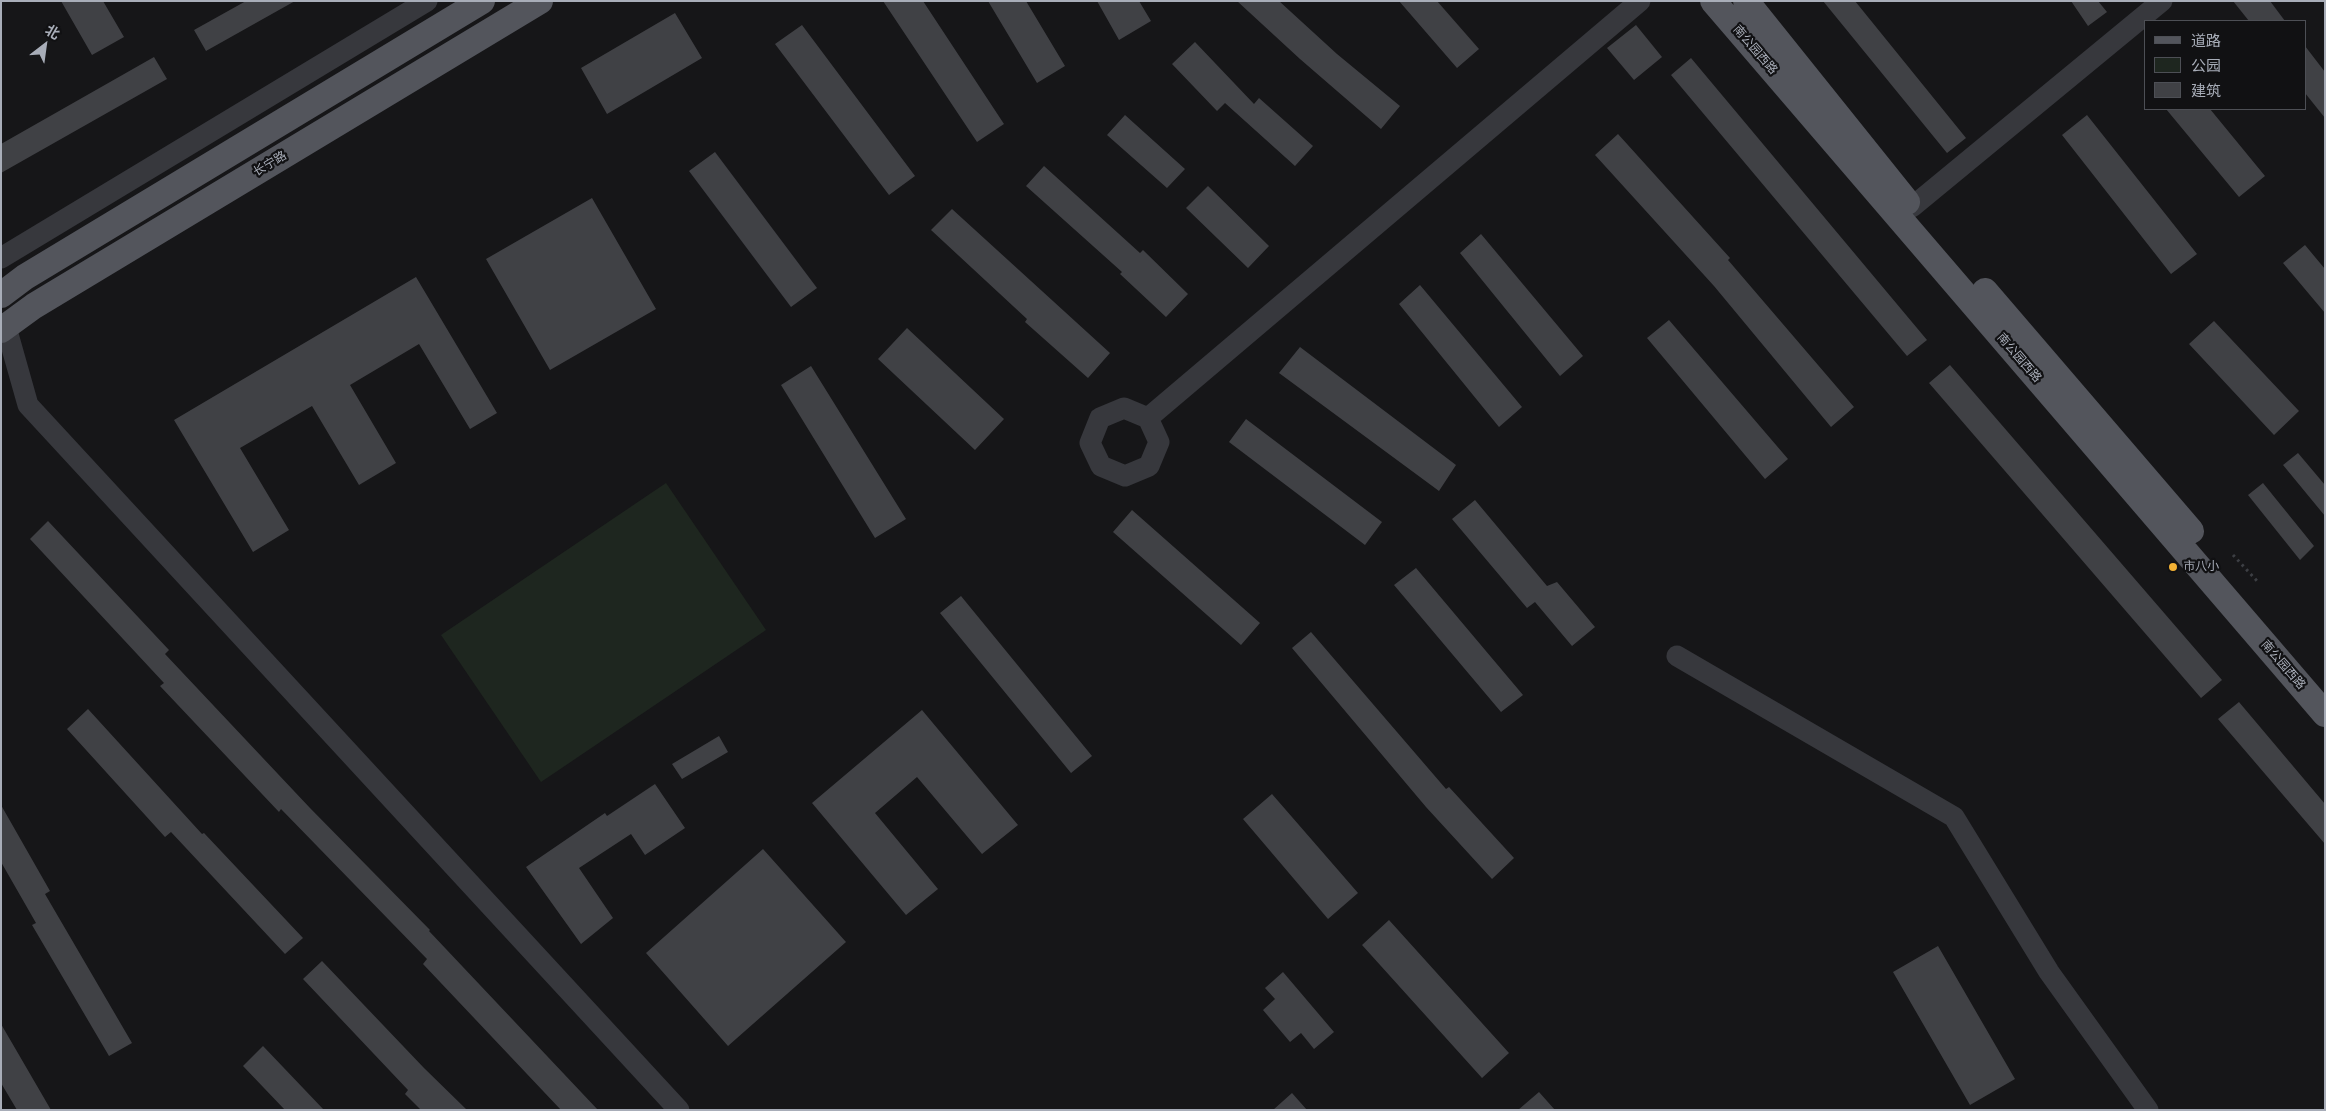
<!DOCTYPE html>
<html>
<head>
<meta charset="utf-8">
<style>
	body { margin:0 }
	#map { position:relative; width:2326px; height:1111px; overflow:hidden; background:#161618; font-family:"PT Sans","Noto Sans SC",sans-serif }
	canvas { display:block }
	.frame { position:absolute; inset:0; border:2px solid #a8adb8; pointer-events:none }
	.legend { position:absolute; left:2144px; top:20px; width:162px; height:90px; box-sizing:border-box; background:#111113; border:1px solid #4d4f55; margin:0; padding:6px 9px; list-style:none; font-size:15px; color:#a8adb8 }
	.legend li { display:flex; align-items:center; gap:10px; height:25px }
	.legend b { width:25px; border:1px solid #4d4f55 }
	.north { position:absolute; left:20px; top:20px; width:50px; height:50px; -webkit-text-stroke:4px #111113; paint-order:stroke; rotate:30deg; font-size:14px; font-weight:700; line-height:20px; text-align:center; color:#a8adb8 }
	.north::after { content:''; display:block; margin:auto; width:18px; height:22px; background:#a8adb8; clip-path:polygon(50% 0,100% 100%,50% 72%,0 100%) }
</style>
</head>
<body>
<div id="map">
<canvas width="2326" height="1111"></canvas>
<div class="frame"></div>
<ul class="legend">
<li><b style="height:6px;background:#53555c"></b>道路</li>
<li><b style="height:14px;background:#1e261f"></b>公园</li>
<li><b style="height:14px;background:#404145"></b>建筑</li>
</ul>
<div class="north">北</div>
</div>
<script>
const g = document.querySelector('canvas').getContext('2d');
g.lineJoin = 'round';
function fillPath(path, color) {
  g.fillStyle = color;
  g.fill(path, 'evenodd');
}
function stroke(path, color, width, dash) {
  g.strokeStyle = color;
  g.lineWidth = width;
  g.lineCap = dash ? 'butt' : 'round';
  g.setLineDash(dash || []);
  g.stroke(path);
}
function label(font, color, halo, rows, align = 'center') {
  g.font = font + ' "PT Sans","Noto Sans SC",sans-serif';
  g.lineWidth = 4.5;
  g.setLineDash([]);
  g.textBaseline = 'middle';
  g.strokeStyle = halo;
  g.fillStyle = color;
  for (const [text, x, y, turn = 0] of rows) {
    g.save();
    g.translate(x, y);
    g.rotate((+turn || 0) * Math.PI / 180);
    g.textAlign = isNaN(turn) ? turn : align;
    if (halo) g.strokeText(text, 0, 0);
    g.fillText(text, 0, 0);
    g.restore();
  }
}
const green = new Path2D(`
	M 666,483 L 766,630 L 541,782 L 441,635 Z`);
const building = new Path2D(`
	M 61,1 L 103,1 L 124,37 L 92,55 Z
	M 246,1 L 295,1 L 206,51 L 194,30 Z
	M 883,1 L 923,1 L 1004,124 L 977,142 Z
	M 988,1 L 1026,1 L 1065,66 L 1037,83 Z
	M 1097,1 L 1139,1 L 1151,21 L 1119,40 Z
	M 1237,1 L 1279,1 L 1337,54 L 1400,106 L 1381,129 L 1300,59 Z
	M 1399,1 L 1437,1 L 1479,49 L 1457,68 Z
	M 1823,1 L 1855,1 L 1966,138 L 1947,153 Z
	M 2071,1 L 2098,1 L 2107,12 L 2088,26 Z
	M 2233,1 L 2270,1 L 2285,21 L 2249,21 Z
	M 675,13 L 702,58 L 607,114 L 581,68 Z
	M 802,25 L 915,176 L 889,195 L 775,44 Z
	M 1636,25 L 1662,57 L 1634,80 L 1607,48 Z
	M 1195,42 L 1254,104 L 1259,98 L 1313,146 L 1295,166 L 1225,103 L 1217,111 L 1172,64 Z
	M 2305,46 L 2325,72 L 2325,118 L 2305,93 Z
	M 154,57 L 167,79 L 1,173 L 1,144 Z
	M 1691,58 L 1927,340 L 1907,356 L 1671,75 Z
	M 2166,109 L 2210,109 L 2265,176 L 2239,197 Z
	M 1125,115 L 1185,169 L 1167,188 L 1107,135 Z
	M 2087,115 L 2197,254 L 2171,274 L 2062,135 Z
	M 1618,134 L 1730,258 L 1728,260 L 1854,407 L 1831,427 L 1714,286 L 1595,155 Z
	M 715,152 L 817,288 L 791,307 L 689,171 Z
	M 1044,166 L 1140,253 L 1143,250 L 1188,294 L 1166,317 L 1120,274 L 1122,272 L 1026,186 Z
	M 1208,186 L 1269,246 L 1248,268 L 1186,208 Z
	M 592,198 L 656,309 L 550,370 L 486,259 Z
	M 952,209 L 1110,353 L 1088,378 L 1025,322 L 1027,319 L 931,230 Z
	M 1481,234 L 1583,356 L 1560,376 L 1460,253 Z
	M 2305,245 L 2325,269 L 2325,313 L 2283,263 Z
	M 416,277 L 497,413 L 470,429 L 419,344 L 350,385 L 396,463 L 359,485 L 312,406 L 240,448 L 289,530 L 253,552 L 174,420 Z
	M 1420,285 L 1522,407 L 1499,427 L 1399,304 Z
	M 1669,320 L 1788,459 L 1765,479 L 1647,338 Z
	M 2214,321 L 2299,411 L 2274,435 L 2189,344 Z
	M 907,328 L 1004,419 L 975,450 L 878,359 Z
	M 1300,347 L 1456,465 L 1439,491 L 1279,373 Z
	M 1950,365 L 2222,680 L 2201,698 L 1929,383 Z
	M 811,366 L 906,519 L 875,538 L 781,385 Z
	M 1246,419 L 1382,522 L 1365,545 L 1229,442 Z
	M 2298,453 L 2325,485 L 2325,516 L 2283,465 Z
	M 2263,483 L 2314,546 L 2300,560 L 2248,495 Z
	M 1475,500 L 1547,586 L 1557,582 L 1595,627 L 1572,646 L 1535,602 L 1527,608 L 1452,519 Z
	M 1132,510 L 1260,623 L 1241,645 L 1113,532 Z
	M 48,521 L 169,650 L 165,654 L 310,808 L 430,930 L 429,931 L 598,1110 L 561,1110 L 423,964 L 427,959 L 281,809 L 279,812 L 160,686 L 164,683 L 30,539 Z
	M 1416,568 L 1523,695 L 1501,712 L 1394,585 Z
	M 961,596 L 1092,756 L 1071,773 L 940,613 Z
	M 1311,632 L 1446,789 L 1449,787 L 1514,858 L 1492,879 L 1426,807 L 1292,648 Z
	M 2239,702 L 2325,804 L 2325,844 L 2218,719 Z
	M 88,709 L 202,834 L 204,833 L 303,938 L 285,954 L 171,832 L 165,837 L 67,729 Z
	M 922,710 L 1018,825 L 982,854 L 917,777 L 875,813 L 938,889 L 906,915 L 812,803 Z
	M 719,736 L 728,752 L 682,779 L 672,764 Z
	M 655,784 L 685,828 L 645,855 L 631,834 L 579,868 L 613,918 L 581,944 L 526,867 L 605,813 L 607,816 Z
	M 1272,794 L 1358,893 L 1328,919 L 1243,819 Z
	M 1,805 L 50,891 L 45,894 L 132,1043 L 109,1056 L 32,925 L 36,923 L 1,862 Z
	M 763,849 L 846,942 L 728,1046 L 646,953 Z
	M 1389,920 L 1509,1053 L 1482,1078 L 1362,945 Z
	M 1938,946 L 2015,1079 L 1970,1105 L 1893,972 Z
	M 322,961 L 424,1068 L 467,1110 L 421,1110 L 405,1094 L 408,1090 L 303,979 Z
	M 1283,972 L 1334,1032 L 1314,1049 L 1301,1033 L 1290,1042 L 1263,1010 L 1275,999 L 1265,988 Z
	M 1,1024 L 51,1110 L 17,1110 L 1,1083 Z
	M 263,1046 L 324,1110 L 285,1110 L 243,1066 Z
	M 1539,1092 L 1555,1110 L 1518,1110 Z
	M 1292,1093 L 1307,1110 L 1273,1110 Z`);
const path = new Path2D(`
	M 2233,555 L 2258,582`);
const minor = new Path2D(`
	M 1912,207 L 2162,1
	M 1,258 L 427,1
	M 6,327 L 28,405 L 679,1110
	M 1124,408 L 1148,418 L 1159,442 L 1149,466 L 1125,476 L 1101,466 L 1090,443 L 1100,418 Z
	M 1148,418 L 1640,1
	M 1677,656 L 1954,817 L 2049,972 L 2148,1110`);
const major = new Path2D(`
	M 1713,1 L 2325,714
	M 1746,1 L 1907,202
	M 1985,291 L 2191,531
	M 1,295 L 25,277 L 482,1
	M 1,330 L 34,306 L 540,1`);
const markers = [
	[2173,567,5,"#f2b134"]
];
const streetNames = [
	["南公园西路",1755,50,49],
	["长宁路",270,164,-31],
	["南公园西路",2019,358,49],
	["南公园西路",2283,665,49]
];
const poiNames = [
	["市八小",2183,567]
];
fillPath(green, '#1e261f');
fillPath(building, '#404145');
stroke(path, '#3d3f44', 3, [2.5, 4]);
stroke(minor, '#37383d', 21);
stroke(major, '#53555c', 26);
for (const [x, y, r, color] of markers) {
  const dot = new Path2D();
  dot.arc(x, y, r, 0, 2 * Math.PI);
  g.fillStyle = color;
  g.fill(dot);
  stroke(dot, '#111113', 2);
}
label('12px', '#a8adb8', '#111113', streetNames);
label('12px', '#a8adb8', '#111113', poiNames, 'left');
</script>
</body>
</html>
